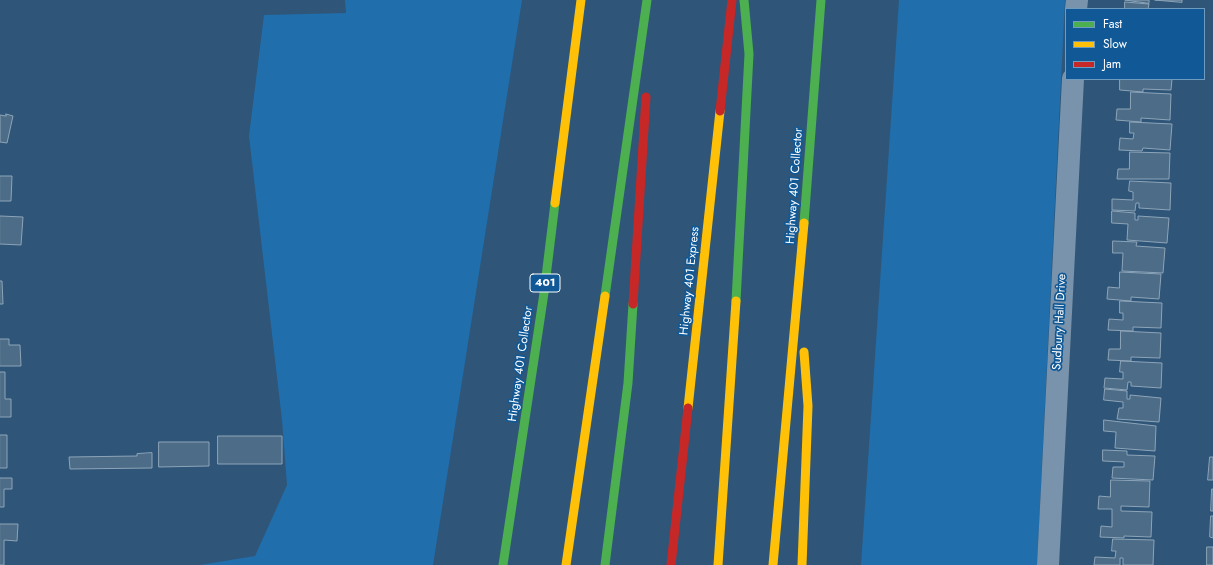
<!DOCTYPE html>
<html>
<head>
<meta charset="utf-8">
<style>
	body { margin:0 }
	#map { position:relative; width:1213px; height:565px; overflow:hidden; background:#2f5678; font-family:Jost,sans-serif }
	canvas { display:block }
	.legend { position:absolute; left:1065px; top:8px; width:140px; height:72px; box-sizing:border-box; background:#115996; border:1px solid #709bc0; margin:0; padding:5px 7px; list-style:none; font-size:12px; color:#fff }
	.legend li { display:flex; align-items:center; gap:8px; height:20px }
	.legend b { width:20px; border:1px solid #709bc0 }
</style>
</head>
<body>
<div id="map">
<canvas width="1213" height="565"></canvas>
<ul class="legend">
<li><b style="height:5px;background:#4caf50"></b>Fast</li>
<li><b style="height:5px;background:#ffc107"></b>Slow</li>
<li><b style="height:5px;background:#c62828"></b>Jam</li>
</ul>
</div>
<script>
const g = document.querySelector('canvas').getContext('2d');
g.lineJoin = 'round';
function fillPath(path, color) {
  g.fillStyle = color;
  g.fill(path, 'evenodd');
}
function stroke(path, color, width, dash) {
  g.strokeStyle = color;
  g.lineWidth = width;
  g.lineCap = dash ? 'butt' : 'round';
  g.setLineDash(dash || []);
  g.stroke(path);
}
function label(font, color, halo, rows, align = 'center') {
  g.font = font + ' Jost,sans-serif';
  g.lineWidth = 3.5;
  g.setLineDash([]);
  g.textBaseline = 'middle';
  g.strokeStyle = halo;
  g.fillStyle = color;
  for (const [text, x, y, turn = 0] of rows) {
    g.save();
    g.translate(x, y);
    g.rotate((+turn || 0) * Math.PI / 180);
    g.textAlign = isNaN(turn) ? turn : align;
    if (halo) g.strokeText(text, 0, 0);
    g.fillText(text, 0, 0);
    g.restore();
  }
}
const green = new Path2D(`
	M 345,0 L 522,0 L 433,565 L 200,565 L 255,556 L 287,485 L 282,420 L 249,136 L 264,15 L 346,13 Z
	M 899,0 L 1065,0 L 1037,565 L 861,565 Z`);
const building = new Path2D(`
	M 1125,0 L 1149,0 L 1149,3 Z
	M 1155,0 L 1182,0 L 1182,2 Z
	M 1125,2 L 1149,4 L 1148,9 L 1125,9 Z
	M 1120,79 L 1172,79 L 1171,90 L 1143,89 L 1143,92 L 1120,90 Z
	M 1131,92 L 1171,94 L 1170,120 L 1141,118 L 1141,122 L 1116,120 L 1117,109 L 1130,109 Z
	M 6,114 L 13,116 L 7,143 L 0,142 L 0,115 L 6,116 Z
	M 1130,122 L 1172,124 L 1170,150 L 1143,148 L 1142,151 L 1119,150 L 1120,138 L 1133,139 L 1134,133 L 1130,133 Z
	M 1130,152 L 1170,153 L 1169,179 L 1117,179 L 1118,169 L 1129,169 Z
	M 0,176 L 12,176 L 11,201 L 0,201 Z
	M 1130,181 L 1171,183 L 1170,210 L 1139,208 L 1139,203 L 1136,203 L 1135,211 L 1112,210 L 1112,199 L 1133,200 L 1133,192 L 1129,191 Z
	M 1112,211 L 1135,213 L 1135,220 L 1138,220 L 1138,216 L 1169,218 L 1167,243 L 1127,240 L 1128,224 L 1112,223 Z
	M 0,216 L 23,217 L 21,245 L 0,244 Z
	M 1113,241 L 1137,242 L 1136,246 L 1165,248 L 1163,273 L 1122,271 L 1123,253 L 1113,253 Z
	M 1120,272 L 1161,274 L 1159,299 L 1131,297 L 1131,301 L 1107,299 L 1108,287 L 1119,288 Z
	M 0,281 L 2,281 L 3,304 L 0,304 Z
	M 1120,301 L 1162,303 L 1161,328 L 1133,327 L 1133,331 L 1108,330 L 1109,319 L 1123,320 L 1123,313 L 1120,313 Z
	M 1121,331 L 1161,333 L 1160,358 L 1131,357 L 1131,361 L 1108,360 L 1109,349 L 1120,349 Z
	M 0,339 L 9,339 L 9,345 L 20,345 L 21,366 L 0,366 Z
	M 1121,361 L 1162,363 L 1161,388 L 1131,386 L 1131,382 L 1128,382 L 1127,390 L 1104,388 L 1105,378 L 1123,379 L 1123,372 L 1120,372 Z
	M 0,372 L 5,372 L 5,399 L 11,399 L 11,417 L 0,417 Z
	M 1105,389 L 1127,391 L 1127,399 L 1130,399 L 1130,395 L 1161,398 L 1159,422 L 1117,419 L 1119,408 L 1123,408 L 1123,402 L 1104,400 Z
	M 1104,420 L 1156,426 L 1155,451 L 1115,448 L 1116,432 L 1104,431 Z
	M 0,435 L 7,435 L 7,468 L 0,468 Z
	M 218,436 L 282,436 L 282,464 L 218,464 Z
	M 159,442 L 209,442 L 209,466 L 159,467 Z
	M 1103,450 L 1127,451 L 1127,455 L 1155,456 L 1153,480 L 1112,478 L 1113,467 L 1124,467 L 1124,462 L 1103,461 Z
	M 152,453 L 152,468 L 70,469 L 69,457 L 137,456 L 137,454 Z
	M 1210,457 L 1213,457 L 1213,480 L 1208,480 Z
	M 0,478 L 12,478 L 12,489 L 4,489 L 4,507 L 0,507 Z
	M 1111,480 L 1150,481 L 1149,507 L 1121,506 L 1121,511 L 1152,512 L 1151,537 L 1124,536 L 1124,538 L 1100,537 L 1101,526 L 1112,527 L 1112,509 L 1098,509 L 1099,496 L 1110,497 Z
	M 1212,489 L 1213,489 L 1213,511 L 1211,511 Z
	M 1211,516 L 1213,516 L 1213,538 L 1210,537 Z
	M 0,524 L 18,524 L 17,541 L 4,540 L 4,565 L 0,565 Z
	M 1113,539 L 1154,540 L 1153,565 L 1123,565 L 1123,558 L 1120,558 L 1120,565 L 1094,565 L 1095,557 L 1115,558 L 1116,551 L 1112,551 Z
	M 1207,547 L 1213,547 L 1213,565 L 1207,565 Z`);
const street = new Path2D(`
	M 1076,9 L 1077,0
	M 1048,565 L 1073,79`);
const fast = new Path2D(`
	M 804,223 L 821,0
	M 605,296 L 647,0
	M 736,301 L 749,54 L 744,0
	M 503,565 L 544,293 L 555,203
	M 605,565 L 628,383 L 633,304`);
const slow = new Path2D(`
	M 555,203 L 581,0
	M 688,408 L 720,111
	M 566,565 L 605,296
	M 718,565 L 736,301
	M 773,565 L 804,223
	M 802,565 L 808,406 L 804,352`);
const jam = new Path2D(`
	M 720,111 L 732,0
	M 633,304 L 646,97
	M 671,565 L 688,408`);
const shields = [
	[545,283,30]
];
const shieldNames = [
	["401",545,283]
];
const streetNames = [
	["Highway 401 Collector",795,186,-86],
	["Highway 401 Express",690,281,-84],
	["Sudbury Hall Drive",1060,322,-87],
	["Highway 401 Collector",521,364,-82]
];
fillPath(green, '#216eac');
fillPath(building, '#4d6c87');
stroke(building, '#8da4b8', 1);
stroke(street, '#7893ab', 22);
stroke(fast, '#4caf50', 9);
stroke(slow, '#ffc107', 9);
stroke(jam, '#c62828', 9);
for (const [x, y, w] of shields) {
  const box = new Path2D();
  box.roundRect(x - w / 2, y - 9, w, 18, 3);
  g.fillStyle = '#115996';
  g.fill(box);
  stroke(box, '#fff', 1);
}
label('bold 11px', '#fff', null, shieldNames);
label('12px', '#fff', '#115996', streetNames);
</script>
</body>
</html>
